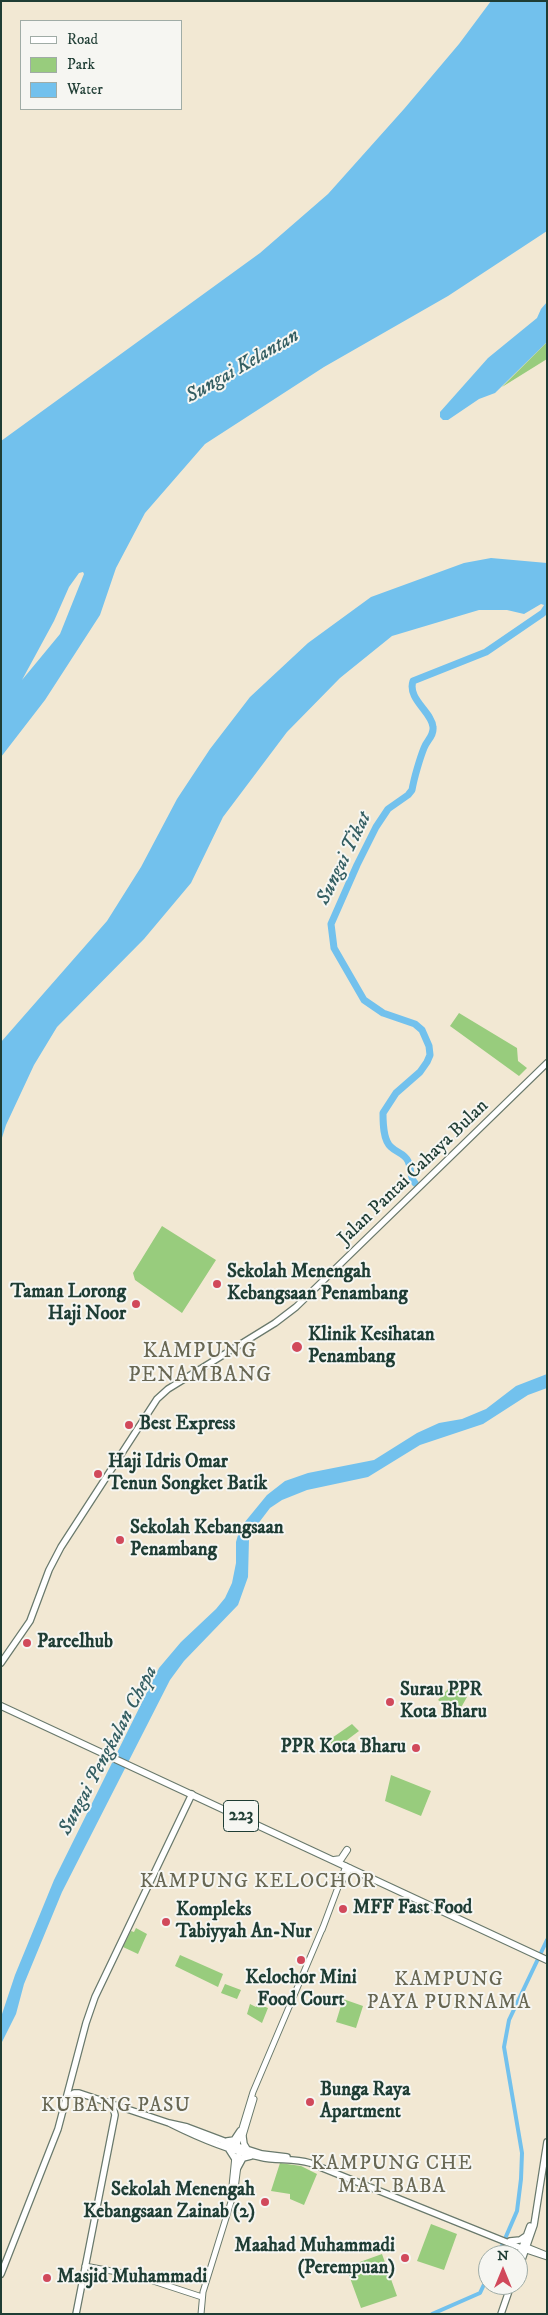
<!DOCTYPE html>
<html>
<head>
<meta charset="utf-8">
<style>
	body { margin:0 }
	#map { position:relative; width:548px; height:2315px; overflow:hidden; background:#f2e8d3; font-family:"IM FELL DW Pica",serif }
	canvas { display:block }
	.frame { position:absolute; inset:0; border:2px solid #1f3d34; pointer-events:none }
	.legend { position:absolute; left:20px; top:20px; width:162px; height:90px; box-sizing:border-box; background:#f6f6f2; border:1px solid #a0aca6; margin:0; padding:6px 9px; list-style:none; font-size:15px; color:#1f3d34 }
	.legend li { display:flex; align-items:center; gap:10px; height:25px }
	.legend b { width:25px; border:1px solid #a0aca6 }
	.north { position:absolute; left:478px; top:2245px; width:50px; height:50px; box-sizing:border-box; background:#f6f6f2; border:1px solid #a0aca6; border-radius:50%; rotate:0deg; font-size:14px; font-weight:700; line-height:20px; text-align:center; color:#1f3d34 }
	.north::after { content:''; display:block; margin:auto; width:18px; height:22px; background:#d1495b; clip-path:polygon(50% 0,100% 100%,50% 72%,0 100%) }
</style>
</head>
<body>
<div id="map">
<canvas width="548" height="2315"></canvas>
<div class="frame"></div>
<ul class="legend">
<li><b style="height:6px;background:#fff"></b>Road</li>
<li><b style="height:14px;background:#98cc7d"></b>Park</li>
<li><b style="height:14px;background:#72c1ed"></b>Water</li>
</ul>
<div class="north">N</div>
</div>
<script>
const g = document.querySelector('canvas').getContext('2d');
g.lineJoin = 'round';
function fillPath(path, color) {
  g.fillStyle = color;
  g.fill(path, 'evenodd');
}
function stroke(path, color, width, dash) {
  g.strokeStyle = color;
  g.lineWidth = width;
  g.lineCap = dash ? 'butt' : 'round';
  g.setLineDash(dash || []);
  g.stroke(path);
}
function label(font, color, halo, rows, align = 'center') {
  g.font = font + ' "IM FELL DW Pica",serif';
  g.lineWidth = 4;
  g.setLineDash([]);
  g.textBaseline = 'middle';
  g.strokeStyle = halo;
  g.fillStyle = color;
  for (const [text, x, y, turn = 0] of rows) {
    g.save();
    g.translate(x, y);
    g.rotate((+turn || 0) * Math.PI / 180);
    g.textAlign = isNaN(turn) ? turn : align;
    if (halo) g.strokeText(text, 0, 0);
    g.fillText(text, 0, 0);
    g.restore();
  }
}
const green = new Path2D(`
	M 547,342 L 547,359 L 502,387 Z
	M 459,1013 L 517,1048 L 518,1061 L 527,1068 L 519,1076 L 450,1026 Z
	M 162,1226 L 216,1260 L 182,1313 L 135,1280 L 133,1273 Z
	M 457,1679 L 464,1683 L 459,1692 L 467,1697 L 458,1713 L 438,1700 Z
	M 352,1724 L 359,1731 L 335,1749 L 329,1740 Z
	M 391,1775 L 431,1791 L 421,1816 L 385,1801 Z
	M 136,1928 L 147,1934 L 138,1954 L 123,1947 L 131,1931 L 134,1932 Z
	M 180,1955 L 223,1974 L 218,1987 L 175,1966 Z
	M 225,1984 L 241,1990 L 237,1999 L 221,1993 Z
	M 343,1999 L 363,2006 L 356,2028 L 336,2022 Z
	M 250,2004 L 256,2007 L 258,2004 L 268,2008 L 262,2023 L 247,2014 Z
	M 280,2163 L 301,2166 L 317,2174 L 304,2205 L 290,2199 L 290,2194 L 271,2191 Z
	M 431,2224 L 457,2234 L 444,2270 L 417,2261 Z
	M 382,2254 L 397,2296 L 361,2308 L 346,2267 Z`);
const water = new Path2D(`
	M 491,1 L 547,1 L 547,231 L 448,296 L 324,367 L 205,444 L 145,513 L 116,568 L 100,615 L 45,700 L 1,757 L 1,441 L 260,253 L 328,194 L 404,109 L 459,44 ZM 83,572 L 84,574 L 60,634 L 22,680 L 54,621 L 69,587 L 79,573 Z
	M 547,302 L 547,342 L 495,393 L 479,399 L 448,420 L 443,420 L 440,417 L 440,412 L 488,358 L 537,318 L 541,309 Z
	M 491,558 L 547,563 L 547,606 L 541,604 L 524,614 L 507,610 L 479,610 L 392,636 L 340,678 L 287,732 L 223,817 L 191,883 L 144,939 L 57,1027 L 34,1065 L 6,1125 L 1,1141 L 1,1042 L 107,921 L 141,867 L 177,799 L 210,749 L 250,697 L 308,643 L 371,597 L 464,563 Z
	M 547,1374 L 547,1388 L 528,1395 L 483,1424 L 420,1445 L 368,1477 L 307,1490 L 282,1500 L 270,1508 L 251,1533 L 249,1539 L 248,1577 L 238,1605 L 184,1661 L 170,1680 L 62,1892 L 24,1984 L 16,2014 L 1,2044 L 1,2017 L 15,1975 L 54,1880 L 159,1668 L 181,1642 L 216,1609 L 225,1598 L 232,1583 L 236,1563 L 236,1542 L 240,1528 L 267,1495 L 285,1481 L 308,1473 L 374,1460 L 417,1433 L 439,1423 L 462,1419 L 486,1409 L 516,1386 Z`);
const canal = new Path2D(`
	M 498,2255 L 517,2211 L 521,2179 L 522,2153 L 504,2047 L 509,2020 L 547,1940
	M 432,2314 L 480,2293 L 488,2276`);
const river = new Path2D(`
	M 415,1183 C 409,1177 412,1169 408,1161 C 404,1153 397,1153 391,1147 C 383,1140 383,1123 383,1113 L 396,1093 L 420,1072 L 427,1062 L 430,1055 L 429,1046 L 422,1030 L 415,1024 L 383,1013 L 364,1000 L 334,948 L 331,924 L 357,865 L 376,827 L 388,809 L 408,795 L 412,790 C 414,778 420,758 424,748 C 427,740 434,736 433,727 C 432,712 407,699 413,681 L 486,652 L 543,613 L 547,607`);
const tertiary = new Path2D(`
	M 340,1885 L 350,1868
	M 322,1930 L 346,1866
	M 242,2139 L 254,2099
	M 236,2148 L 253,2092 L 323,1927
	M 231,2196 L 235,2156
	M 527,2247 L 547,2255
	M 526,2250 L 547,2257
	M 85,2266 L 138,2276 L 202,2297
	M 201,2314 L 203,2292 L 235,2189 L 240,2150`);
const secondary = new Path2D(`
	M 1,1663 L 30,1621 L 49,1570 L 61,1547 L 157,1399 L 168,1389 L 275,1323 L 296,1307 L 547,1063
	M 68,2097 L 74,2093 L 79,2093 L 169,2123 L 187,2127 L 240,2147 L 262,2154 L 287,2157
	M 169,2123 C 197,2137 230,2151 260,2157 C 276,2161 293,2158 310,2163 L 526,2250
	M 243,2137 L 244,2144 L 247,2149
	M 227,2141 L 234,2140 L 240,2131
	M 228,2148 L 235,2159
	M 237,2169 L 243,2158 L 251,2156
	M 510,2241 L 520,2240 L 526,2236
	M 518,2259 L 530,2226
	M 518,2271 L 534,2225 L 547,2142
	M 1,2274 L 58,2129 L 86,2023 L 95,1997 L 192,1794
	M 76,2314 L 115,2115 L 113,2107 L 109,2102
	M 501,2314 L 511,2285`);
const primary = new Path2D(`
	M 1,1706 L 547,1960
	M 334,1860 L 341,1859 L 347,1850`);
const markers = [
	[217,1284,5,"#d1495b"],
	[136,1304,5,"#d1495b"],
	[297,1347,6,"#d1495b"],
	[129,1425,5,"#d1495b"],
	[98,1474,5,"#d1495b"],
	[120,1540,5,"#d1495b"],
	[27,1643,5,"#d1495b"],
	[390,1702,5,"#d1495b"],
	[416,1748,5,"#d1495b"],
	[343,1909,5,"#d1495b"],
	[166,1922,5,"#d1495b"],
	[301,1960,5,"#d1495b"],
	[310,2102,5,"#d1495b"],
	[265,2202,5,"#d1495b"],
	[405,2258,5,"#d1495b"],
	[47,2278,5,"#d1495b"]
];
const shields = [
	[241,1816,35]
];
const shieldNames = [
	["223",241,1816]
];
const streetNames = [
	["Jalan Pantai Cahaya Bulan",414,1173,-44]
];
const poiNames = [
	["Sekolah Menengah",227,1273],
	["Kebangsaan Penambang",227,1295],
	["Taman Lorong",126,1293,"right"],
	["Haji Noor",126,1315,"right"],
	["Klinik Kesihatan",308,1336],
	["Penambang",308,1358],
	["Best Express",139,1425],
	["Haji Idris Omar",108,1463],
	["Tenun Songket Batik",108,1485],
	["Sekolah Kebangsaan",130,1529],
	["Penambang",130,1551],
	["Parcelhub",37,1643],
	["Surau PPR",400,1691],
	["Kota Bharu",400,1713],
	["PPR Kota Bharu",406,1748,"right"],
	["MFF Fast Food",353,1909],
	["Kompleks",176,1911],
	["Tabiyyah An-Nur",176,1933],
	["Kelochor Mini",301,1979,"center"],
	["Food Court",301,2001,"center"],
	["Bunga Raya",320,2091],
	["Apartment",320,2113],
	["Sekolah Menengah",255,2191,"right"],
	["Kebangsaan Zainab (2)",255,2213,"right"],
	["Maahad Muhammadi",395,2247,"right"],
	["(Perempuan)",395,2269,"right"],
	["Masjid Muhammadi",57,2278]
];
const waterNames = [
	["Sungai Kelantan",243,367,-30],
	["Sungai Tikat",345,859,-64],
	["Sungai Pengkalan Chepa",109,1751,-62]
];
const neighbourhoodNames = [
	["KAMPUNG KELOCHOR",258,1883],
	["KAMPUNG",449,1981],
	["PAYA PURNAMA",449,2004],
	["KUBANG PASU",116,2107],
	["KAMPUNG CHE",392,2165],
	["MAT BABA",392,2188]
];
const quarterNames = [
	["KAMPUNG",200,1353],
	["PENAMBANG",200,1377]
];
fillPath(green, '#98cc7d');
fillPath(water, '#72c1ed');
stroke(canal, '#72c1ed', 4);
stroke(river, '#72c1ed', 7);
stroke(tertiary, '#69796c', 7);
stroke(secondary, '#69796c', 8);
stroke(primary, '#69796c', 8);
stroke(tertiary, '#fff', 5);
stroke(secondary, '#fff', 5.5);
stroke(primary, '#fff', 6);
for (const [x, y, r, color] of markers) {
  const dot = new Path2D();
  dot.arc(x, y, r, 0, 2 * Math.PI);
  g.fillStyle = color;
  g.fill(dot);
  stroke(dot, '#f6f6f2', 2);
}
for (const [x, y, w] of shields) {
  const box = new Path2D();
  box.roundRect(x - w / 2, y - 15.5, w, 31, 4);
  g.fillStyle = '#f6f6f2';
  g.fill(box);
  stroke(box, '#1f3d34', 1);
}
label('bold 18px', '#1f3d34', null, shieldNames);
label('19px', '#1f3d34', '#f6f6f2', streetNames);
label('bold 19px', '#1f3d34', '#f6f6f2', poiNames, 'left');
label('italic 20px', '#345e62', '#f6f6f2', waterNames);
g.letterSpacing = '1px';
label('20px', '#686753', '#f6f6f2', neighbourhoodNames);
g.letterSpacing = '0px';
g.letterSpacing = '1px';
label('21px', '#686753', '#f6f6f2', quarterNames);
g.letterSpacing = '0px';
</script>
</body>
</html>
